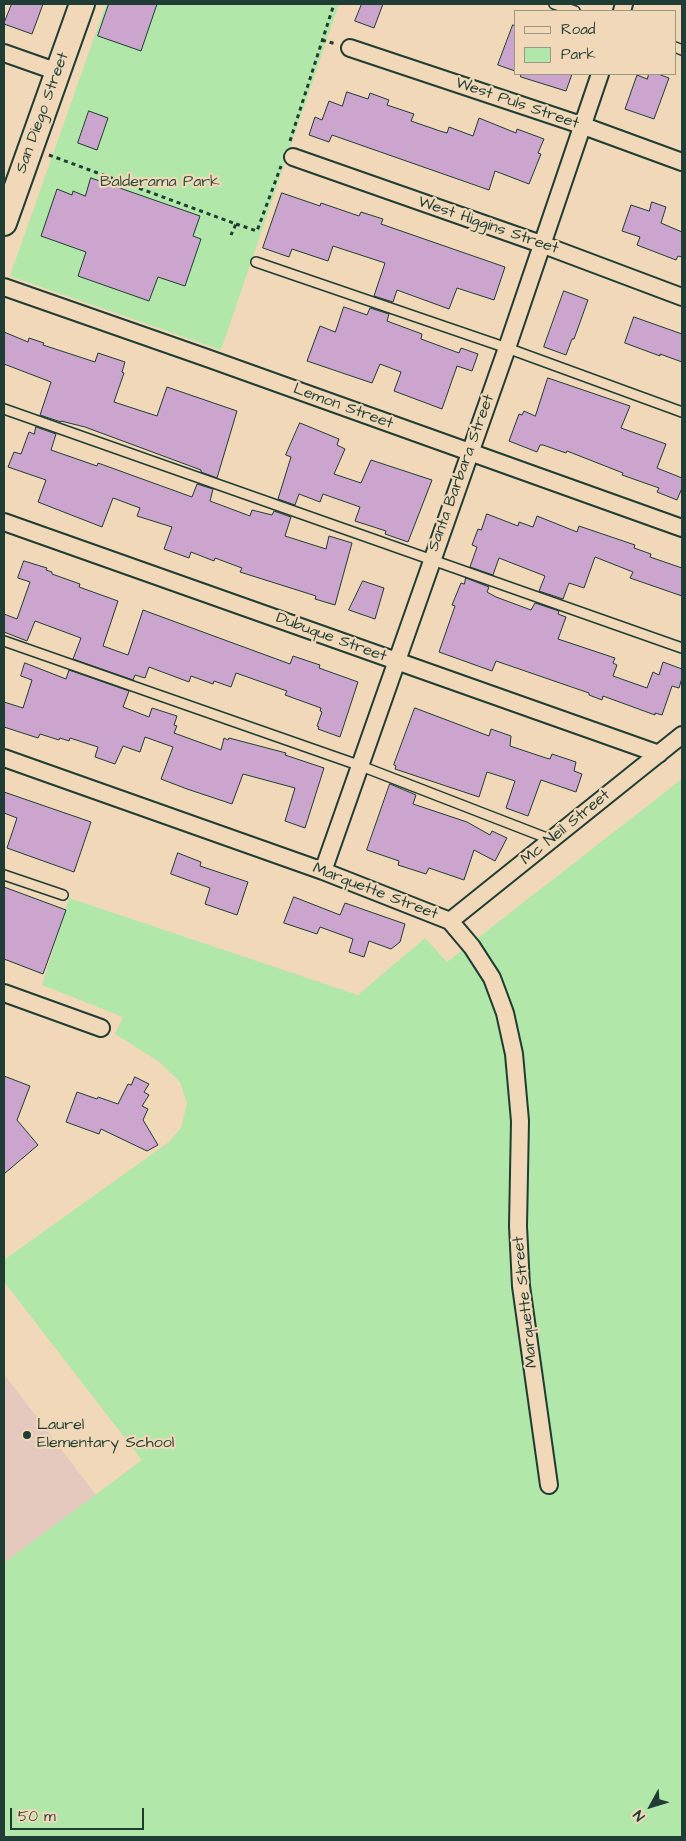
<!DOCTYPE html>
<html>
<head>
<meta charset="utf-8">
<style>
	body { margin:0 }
	#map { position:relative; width:686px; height:1841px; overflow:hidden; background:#f0d8b8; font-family:"Architects Daughter",sans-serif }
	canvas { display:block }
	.frame { position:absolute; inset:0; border:5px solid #1f3d34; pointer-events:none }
	.legend { position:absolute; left:514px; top:10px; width:162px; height:65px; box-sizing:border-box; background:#f0d8b8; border:1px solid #9c9a83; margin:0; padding:6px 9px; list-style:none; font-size:15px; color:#1f3d34 }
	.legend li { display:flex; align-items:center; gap:10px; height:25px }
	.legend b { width:25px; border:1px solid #9c9a83 }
	.north { position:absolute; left:626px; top:1781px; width:50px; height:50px; -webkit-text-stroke:4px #f0d8b8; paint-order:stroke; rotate:231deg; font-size:14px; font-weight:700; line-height:20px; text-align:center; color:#1f3d34 }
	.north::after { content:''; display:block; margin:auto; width:18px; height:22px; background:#1f3d34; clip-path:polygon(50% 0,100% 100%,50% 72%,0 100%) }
	.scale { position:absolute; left:10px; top:1808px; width:134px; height:22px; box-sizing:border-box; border:2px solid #1f3d34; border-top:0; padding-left:6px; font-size:15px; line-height:18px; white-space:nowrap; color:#1f3d34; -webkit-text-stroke:4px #f0d8b8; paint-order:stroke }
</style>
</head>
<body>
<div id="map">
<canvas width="686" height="1841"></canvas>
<div class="frame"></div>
<ul class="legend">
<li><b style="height:6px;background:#f0d8b8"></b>Road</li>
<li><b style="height:14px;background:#b1e7a9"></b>Park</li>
</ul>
<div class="north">N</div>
<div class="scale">50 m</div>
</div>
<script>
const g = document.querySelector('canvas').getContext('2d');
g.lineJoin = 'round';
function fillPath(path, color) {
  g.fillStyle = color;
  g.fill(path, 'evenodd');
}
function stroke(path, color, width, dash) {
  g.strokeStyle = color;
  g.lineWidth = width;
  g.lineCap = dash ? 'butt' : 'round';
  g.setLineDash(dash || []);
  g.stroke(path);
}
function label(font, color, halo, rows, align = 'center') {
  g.font = font + ' "Architects Daughter",sans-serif';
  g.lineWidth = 4.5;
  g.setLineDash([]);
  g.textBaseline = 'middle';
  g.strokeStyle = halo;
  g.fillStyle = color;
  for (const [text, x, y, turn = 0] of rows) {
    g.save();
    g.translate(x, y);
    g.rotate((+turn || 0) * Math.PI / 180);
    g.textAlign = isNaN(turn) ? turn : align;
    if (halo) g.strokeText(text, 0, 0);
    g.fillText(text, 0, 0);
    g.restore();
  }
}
const built = new Path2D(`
	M 4,1374 L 96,1495 L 4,1563 Z`);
const green = new Path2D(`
	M 106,4 L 339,4 L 221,350 L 10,276 Z
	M 682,779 L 682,1837 L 4,1837 L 4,1563 L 142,1460 L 5,1283 L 4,1260 L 169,1142 L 181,1128 L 187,1103 L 180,1082 L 158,1061 L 115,1034 L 123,1017 L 42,985 L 69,898 L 358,995 L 425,938 L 447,962 Z`);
const building = new Path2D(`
	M 12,4 L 43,4 L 32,34 L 4,24 Z
	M 109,4 L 157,4 L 141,51 L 98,36 Z
	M 362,4 L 383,4 L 374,28 L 355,21 Z
	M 513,25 L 515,26 L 515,71 L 498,65 Z
	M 521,74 L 572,74 L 566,91 L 521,77 Z
	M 649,74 L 658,74 L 669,78 L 654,119 L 625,109 L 637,75 L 647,79 Z
	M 347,92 L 368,99 L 370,93 L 389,100 L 387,105 L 414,114 L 411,121 L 440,131 L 447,133 L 449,127 L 473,136 L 479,118 L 516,133 L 517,129 L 544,139 L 538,153 L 541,154 L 529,184 L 495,171 L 489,190 L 332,135 L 329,142 L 309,135 L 315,117 L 322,120 L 329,101 L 342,106 Z
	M 89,111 L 108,118 L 97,150 L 78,143 Z
	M 91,178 L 200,216 L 193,236 L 201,239 L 185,286 L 158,277 L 149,301 L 78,276 L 86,252 L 41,236 L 57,189 L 72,195 L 73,191 L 85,196 Z
	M 282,193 L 320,206 L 321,203 L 359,216 L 361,212 L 383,219 L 381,224 L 505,267 L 494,300 L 457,288 L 449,309 L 397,290 L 393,302 L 374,296 L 385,263 L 333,246 L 328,261 L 292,249 L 289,257 L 263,248 Z
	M 652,202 L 666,207 L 661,223 L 682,232 L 682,257 L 678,256 L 676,260 L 637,245 L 640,237 L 622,231 L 631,205 L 649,211 Z
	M 564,291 L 588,300 L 574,339 L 572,339 L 566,355 L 544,347 Z
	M 344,307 L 367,315 L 370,308 L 389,314 L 387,321 L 422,334 L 421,339 L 459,353 L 461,348 L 478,354 L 472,371 L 457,366 L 442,409 L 394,391 L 401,372 L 380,364 L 372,383 L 307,361 L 320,326 L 335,332 Z
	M 634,317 L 682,334 L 682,362 L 660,354 L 660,356 L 625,343 Z
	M 4,332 L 28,342 L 29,338 L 44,343 L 43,345 L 95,362 L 98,353 L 125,362 L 122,372 L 124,373 L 114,402 L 157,416 L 167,387 L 237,411 L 217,478 L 201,472 L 201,470 L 85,427 L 61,421 L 61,422 L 40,415 L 51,382 L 4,364 Z
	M 548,378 L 630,406 L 621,428 L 666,444 L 657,468 L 682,478 L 682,488 L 677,500 L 657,492 L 659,488 L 622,475 L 623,473 L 567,451 L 566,453 L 543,445 L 540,445 L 537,452 L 509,441 L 519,414 L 522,415 L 524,411 L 535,416 Z
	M 300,423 L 339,439 L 337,445 L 345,449 L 334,474 L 361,483 L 371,460 L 432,480 L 408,542 L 385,534 L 386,531 L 355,521 L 360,507 L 323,494 L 320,502 L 299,494 L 295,505 L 278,499 L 291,457 L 286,455 Z
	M 36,427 L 56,434 L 51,450 L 97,466 L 98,463 L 192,497 L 197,484 L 213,489 L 210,501 L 250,516 L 252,510 L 272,515 L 274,511 L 291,517 L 285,536 L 326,549 L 329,536 L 352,543 L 335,605 L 315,599 L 316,596 L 240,572 L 242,568 L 215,558 L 214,561 L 191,552 L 189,558 L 164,549 L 172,527 L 137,516 L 140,508 L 113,498 L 102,527 L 38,502 L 46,480 L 8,467 L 14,452 L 21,454 L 29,432 L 34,434 Z
	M 487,514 L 518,526 L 519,522 L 533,527 L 537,516 L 577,532 L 579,526 L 635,545 L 634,548 L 651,554 L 650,557 L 682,568 L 682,596 L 630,578 L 633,572 L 595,557 L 584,588 L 569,583 L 563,599 L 539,591 L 545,576 L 499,558 L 493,575 L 470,567 L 477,547 L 472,545 L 478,529 L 481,530 Z
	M 24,561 L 47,568 L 46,570 L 52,572 L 52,574 L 80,584 L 79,587 L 118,601 L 103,646 L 128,655 L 143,610 L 290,664 L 293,656 L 320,665 L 319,668 L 358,682 L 340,737 L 318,729 L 319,727 L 317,726 L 322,712 L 320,711 L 321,708 L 285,695 L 287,691 L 236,673 L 231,687 L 214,681 L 213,684 L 191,676 L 189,682 L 149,667 L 145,678 L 135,675 L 133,680 L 73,659 L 81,638 L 35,621 L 27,641 L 4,632 L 4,614 L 17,619 L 30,582 L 18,578 Z
	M 466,578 L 489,587 L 487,592 L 496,597 L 531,610 L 535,603 L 559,611 L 558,614 L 566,617 L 558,639 L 615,658 L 613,663 L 617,665 L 613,676 L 647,688 L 653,672 L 659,675 L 663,662 L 682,669 L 682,678 L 679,688 L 672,686 L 662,715 L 655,713 L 655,715 L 603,696 L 602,700 L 589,695 L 589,693 L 496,661 L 492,671 L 439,652 L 455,606 L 452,605 L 461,583 L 464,584 Z
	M 363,581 L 384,588 L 375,619 L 349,610 Z
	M 25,663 L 66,679 L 69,670 L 129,691 L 123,707 L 149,717 L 152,708 L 177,716 L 174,725 L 177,726 L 174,733 L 221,750 L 224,738 L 228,740 L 229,738 L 286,753 L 285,755 L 324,768 L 305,828 L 285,821 L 295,788 L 243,774 L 232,804 L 187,789 L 161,779 L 173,747 L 145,737 L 140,752 L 123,746 L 115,764 L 95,757 L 98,747 L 70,738 L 69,741 L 60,738 L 59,740 L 40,734 L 38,738 L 4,727 L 4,702 L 23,708 L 32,680 L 21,676 Z
	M 415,708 L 489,736 L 491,729 L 511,736 L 510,746 L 546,758 L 550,759 L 552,754 L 576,762 L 574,771 L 582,774 L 576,792 L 541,780 L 528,816 L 506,808 L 515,781 L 487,772 L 479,797 L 395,769 L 396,766 L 394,765 Z
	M 390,784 L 416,795 L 413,804 L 467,822 L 490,835 L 492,831 L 507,838 L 495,861 L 474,850 L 464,880 L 429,868 L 426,874 L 398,865 L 399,861 L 367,850 Z
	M 4,792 L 91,822 L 74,872 L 7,848 L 17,818 L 4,813 Z
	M 178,853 L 201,862 L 200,866 L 248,882 L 237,915 L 205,904 L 210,888 L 171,874 Z
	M 4,887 L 66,910 L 43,974 L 4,959 Z
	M 294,897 L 340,915 L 345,903 L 405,924 L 400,942 L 391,949 L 369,941 L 364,957 L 349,952 L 353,939 L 320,927 L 317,934 L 284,923 Z
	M 4,1076 L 30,1086 L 17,1120 L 38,1145 L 4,1174 Z
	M 135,1077 L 149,1084 L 144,1092 L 149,1095 L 142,1106 L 148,1109 L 143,1120 L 158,1145 L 147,1151 L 101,1129 L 99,1134 L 66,1122 L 77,1092 L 97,1099 L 98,1097 L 118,1104 L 128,1084 L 131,1085 Z`);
const path = new Path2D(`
	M 322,40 L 336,44
	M 290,141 L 334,4
	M 49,155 L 236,224 L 231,235
	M 236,224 L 257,231 L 281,166`);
const lane = new Path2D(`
	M 554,4 L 575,11
	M 675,47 L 682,50
	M 256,262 L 507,348 L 682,412
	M 4,409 L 682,648
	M 4,641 L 361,766 L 552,840
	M 4,875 L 63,895`);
const street = new Path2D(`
	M 622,11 L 624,4
	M 350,48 L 581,125 L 682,162
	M 4,53 L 58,72
	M 293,157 L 541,244 L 682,297
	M 4,287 L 207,358 L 682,528
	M 4,522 L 659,754
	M 4,758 L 323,871 L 450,921 L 472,947 L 492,978 L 505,1013 L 514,1054 L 520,1121 L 518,1226 L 521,1286 L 549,1485
	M 323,871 L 507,348 L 600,74
	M 450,921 L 682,735
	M 4,993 L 101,1028`);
const secondary = new Path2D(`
	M 4,223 L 82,4`);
const markers = [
	[27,1435,5,"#1f3d34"]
];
const streetNames = [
	["West Puls Street",517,104,19],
	["San Diego Street",43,113,-70],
	["West Higgins Street",488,226,19],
	["Lemon Street",343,407,20],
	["Santa Barbara Street",462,473,-70],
	["Dubuque Street",331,638,20],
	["Mc Neil Street",566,828,-39],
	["Marquette Street",375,892,21],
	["Marquette Street",526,1302,-96]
];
const parkNames = [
	["Balderama Park",160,183]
];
const poiNames = [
	["Laurel",37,1426],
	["Elementary School",37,1444]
];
fillPath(built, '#e5c9be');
fillPath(green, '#b1e7a9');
fillPath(building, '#cba5cd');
stroke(building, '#1f3d34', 1);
stroke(lane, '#1f3d34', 12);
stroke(street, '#1f3d34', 20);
stroke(secondary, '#1f3d34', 28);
stroke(path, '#1f3d34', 3, [4, 4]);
stroke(lane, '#f0d8b8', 9);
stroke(street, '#f0d8b8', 16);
stroke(secondary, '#f0d8b8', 24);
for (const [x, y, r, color] of markers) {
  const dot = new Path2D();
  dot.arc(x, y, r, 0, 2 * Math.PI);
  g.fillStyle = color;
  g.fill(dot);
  stroke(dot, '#f0d8b8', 2);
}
label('16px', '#1f3d34', '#f0d8b8', streetNames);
label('16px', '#2e4e40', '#f0d8b8', parkNames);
label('16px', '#1f3d34', '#f0d8b8', poiNames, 'left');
</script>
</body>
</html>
